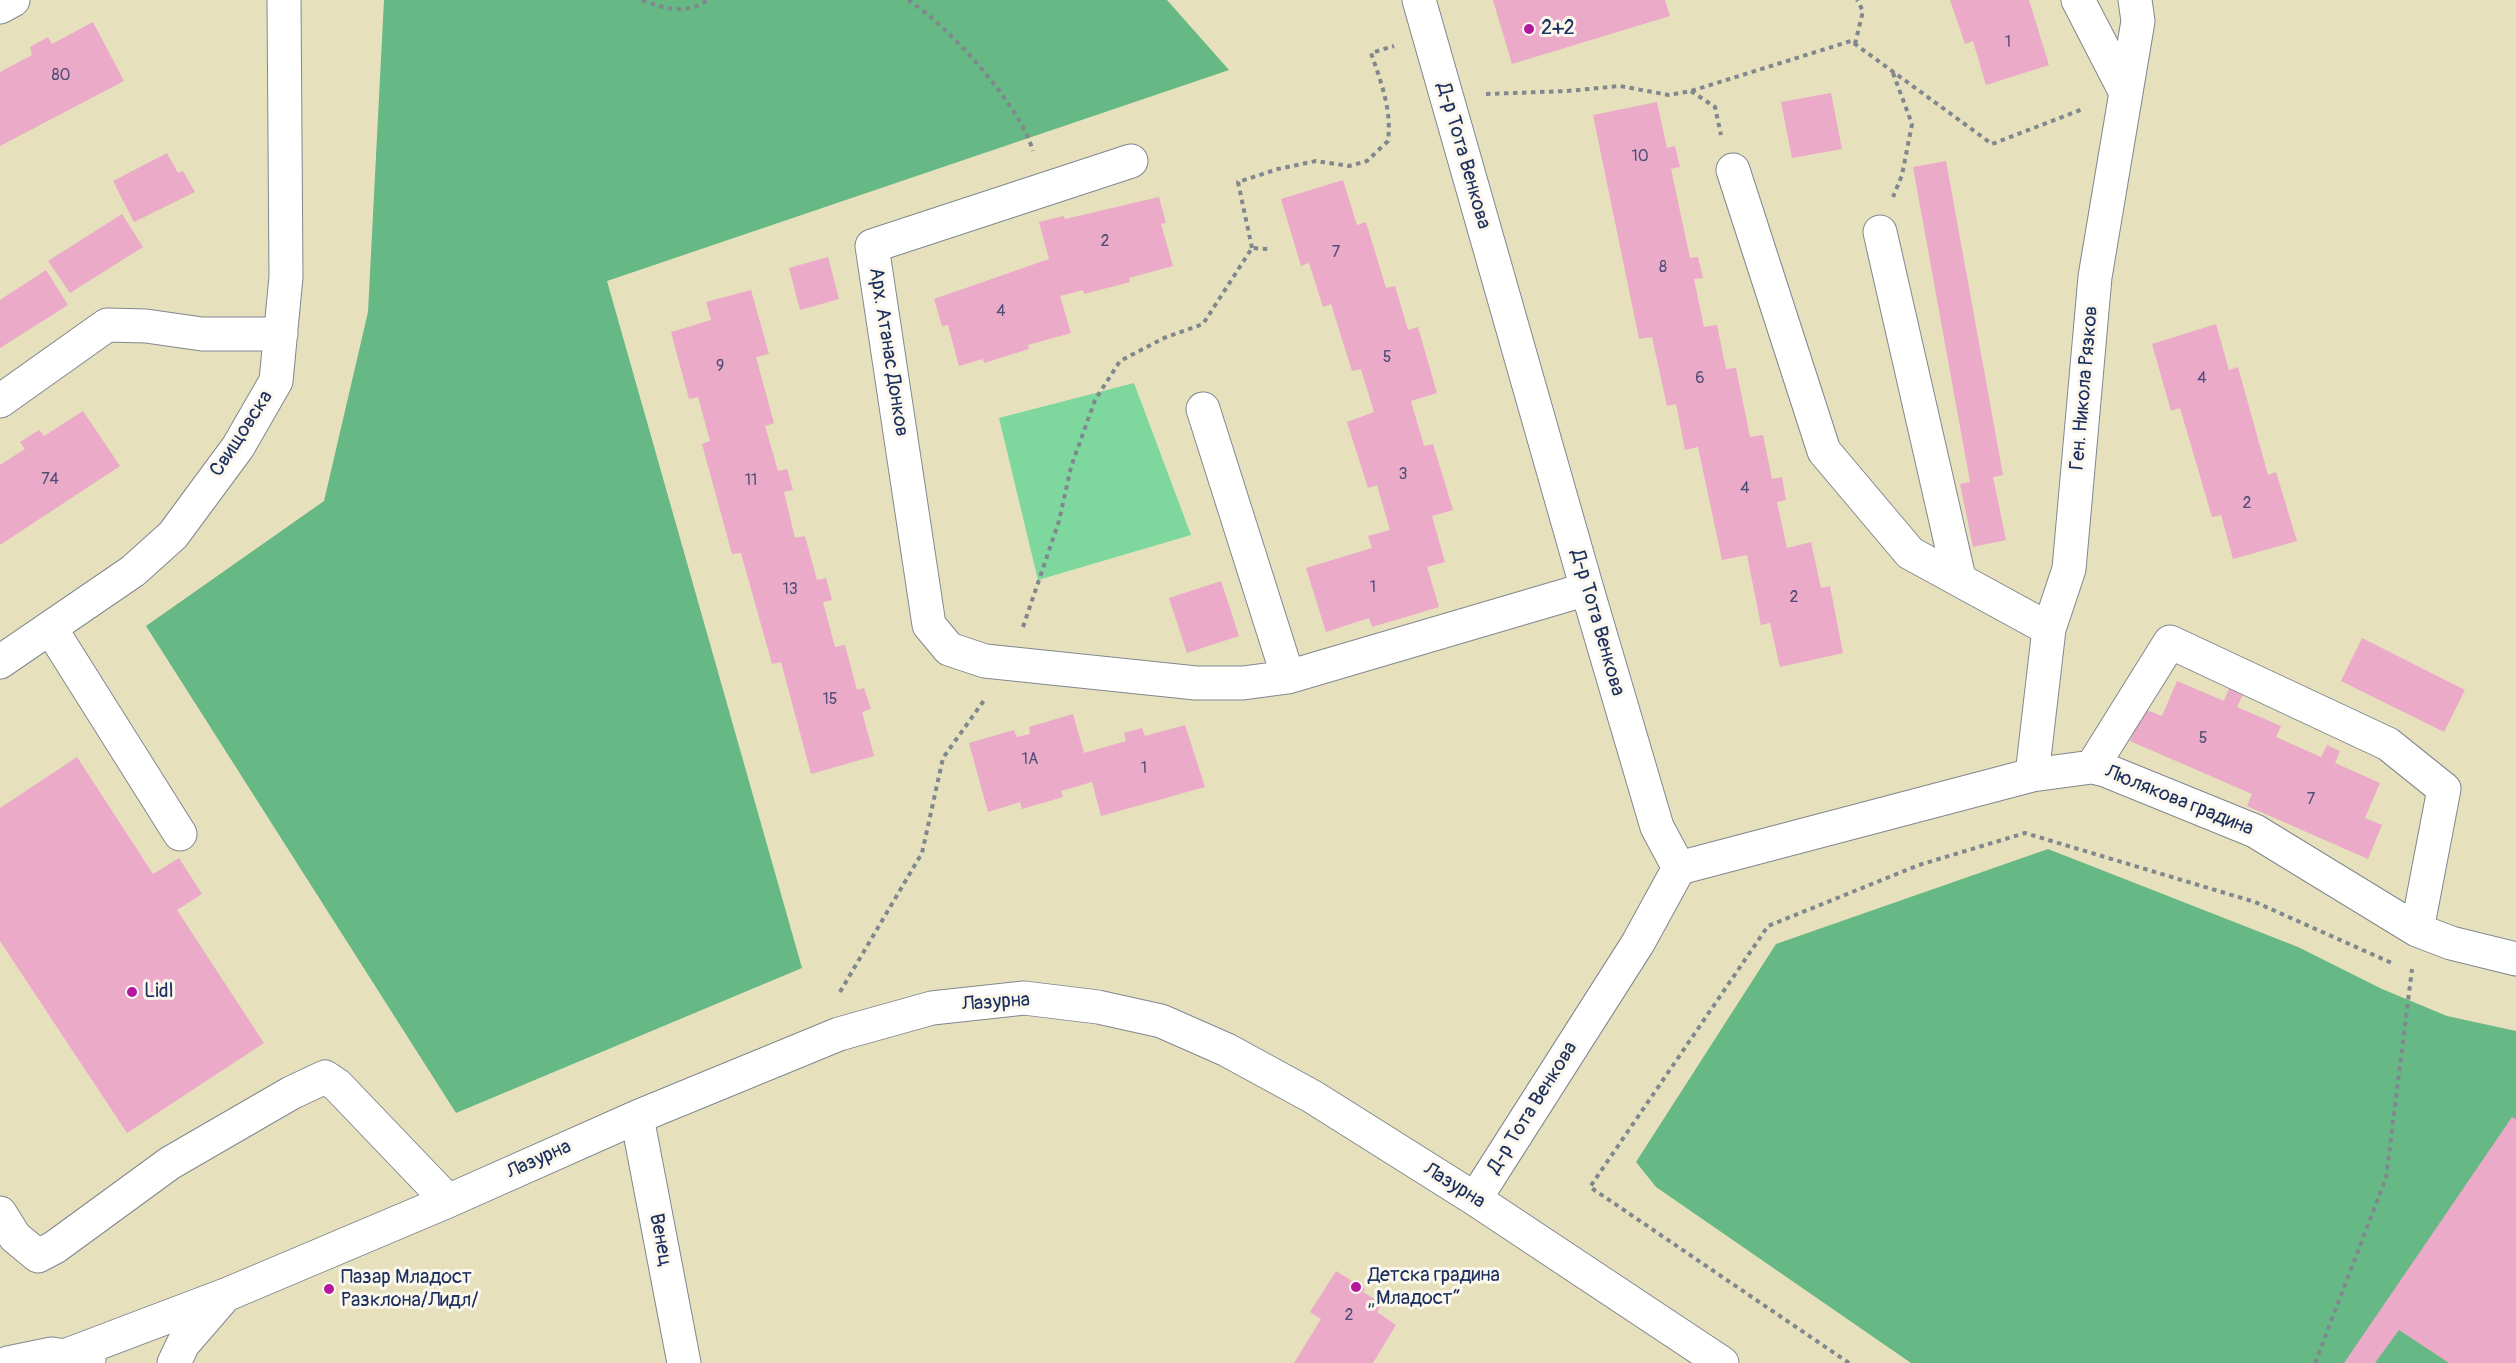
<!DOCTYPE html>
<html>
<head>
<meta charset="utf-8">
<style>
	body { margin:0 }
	canvas { display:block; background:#e6e0bd }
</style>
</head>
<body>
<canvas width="2516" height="1363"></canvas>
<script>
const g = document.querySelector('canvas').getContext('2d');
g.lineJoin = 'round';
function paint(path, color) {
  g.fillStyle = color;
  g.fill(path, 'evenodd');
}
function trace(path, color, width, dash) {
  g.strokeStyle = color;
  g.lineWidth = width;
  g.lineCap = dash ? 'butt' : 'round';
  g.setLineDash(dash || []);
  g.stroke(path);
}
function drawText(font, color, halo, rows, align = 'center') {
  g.font = font + ' Pangolin,sans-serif';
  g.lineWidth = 6;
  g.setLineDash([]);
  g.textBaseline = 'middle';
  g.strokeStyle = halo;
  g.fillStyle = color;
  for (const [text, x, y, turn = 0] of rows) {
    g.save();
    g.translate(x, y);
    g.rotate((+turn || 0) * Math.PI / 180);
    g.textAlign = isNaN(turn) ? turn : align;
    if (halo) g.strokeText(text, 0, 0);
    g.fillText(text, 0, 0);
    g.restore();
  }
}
const green = new Path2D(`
	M1134 383 1191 535 1038 580 999 418Z`);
const forest = new Path2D(`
	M384 0H1167L1229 70 607 281 802 968 456 1113 146 626 324 501 368 312Z
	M2048 849 2298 947 2382 989 2447 1016 2516 1031V1363H1911L1656 1187 1636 1162 1776 944Z`);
const building = new Path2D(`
	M1493 0H1665L1670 16 1512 64Z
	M1950 0H2029L2049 65 1986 85 1973 41 1965 44Z
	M93 22 124 81 0 146V72L32 55 30 47 48 37 52 44Z
	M1831 93 1842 149 1792 158 1781 102Z
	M1657 102 1667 148 1675 146 1680 167 1671 169 1690 258 1698 257 1703 278 1694 279 1704 327 1717 325 1726 369 1736 368 1750 437 1763 435 1772 479 1782 477 1786 500 1777 502 1787 548 1811 542 1821 588 1830 586 1843 653 1780 667 1770 623 1761 625 1747 555 1722 560 1698 447 1685 450 1676 404 1667 406 1652 337 1639 339 1593 115Z
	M167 153 178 173 183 171 195 192 134 222 113 181Z
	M1946 161 2003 475 1993 477 2006 540 1973 547 1960 484 1970 482 1913 167Z
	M1343 180 1357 225 1366 222 1386 288 1395 286 1408 330 1418 327 1437 393 1411 401 1424 446 1433 444 1453 510 1432 516 1445 562 1427 567 1439 607 1372 627 1369 618 1326 632 1306 568 1372 548 1368 536 1390 530 1377 485 1368 488 1347 422 1374 412 1361 369 1352 371 1331 304 1323 307 1309 263 1301 266 1281 199Z
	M1159 197 1166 223 1161 224 1173 266 1129 278 1130 282 1084 294 1083 290 1060 296 1071 333 1028 345 1029 349 984 363 983 359 959 366 948 325 942 326 934 299 1049 259 1039 222 1064 216 1065 219Z
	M122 214 143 247 70 293 48 261Z
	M828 257 839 299 800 310 789 268Z
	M46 270 68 305 0 348V300Z
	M751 290 769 354 756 357 774 423 765 426 778 471 787 469 793 490 784 492 795 538 805 536 817 580 826 578 832 600 823 602 835 647 845 645 857 690 864 688 871 709 862 712 874 756 811 774 781 662 772 664 741 553 732 554 702 444 710 441 698 397 689 399 671 332 711 320 706 302Z
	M2216 324 2229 370 2238 367 2268 475 2276 472 2297 541 2233 559 2221 515 2212 517 2180 408 2171 411 2152 344Z
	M83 411 120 466 0 545V465L25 449 20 442 39 430 44 436Z
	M1221 581 1239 636 1187 653 1169 598Z
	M2362 638 2465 690 2444 732 2341 681Z
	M2177 681 2224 701 2229 688 2243 694 2237 707 2281 726 2276 737 2321 757 2327 745 2340 751 2335 763 2380 783 2365 818 2382 825 2368 859 2247 806 2252 794 2130 741 2144 709 2162 716Z
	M1073 714 1084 753 1126 741 1124 733 1142 728 1145 736 1185 725 1205 787 1101 816 1092 782 1061 791 1063 797 1022 809 1020 802 988 812 969 743 1014 730 1017 737 1030 734 1029 727Z
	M77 757 153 874 179 858 202 894 177 910 264 1043 127 1133 0 941V808Z
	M2512 1117 2516 1119V1363H2449L2399 1330 2375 1363H2344Z
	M1336 1271 1365 1289 1363 1292 1382 1304 1377 1312 1396 1325 1373 1363H1294L1321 1319 1310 1312Z`);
const path = new Path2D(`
	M642 0C666 9 685 15 708 0
	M908 0C949 26 1020 105 1033 151
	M1855 44 1863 11 1857 0
	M1893 73 1912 124 1902 175 1893 197
	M1691 91 1715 107 1721 135
	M1486 94 1567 91 1620 86 1669 95 1691 91 1851 41 1992 144 2083 109
	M1252 248 1238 182 1278 169 1316 161 1349 166 1367 161 1388 141C1392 110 1381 82 1371 53L1394 46
	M1023 627 1059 521 1071 467 1095 400 1120 361 1164 338 1203 324 1252 248 1268 249
	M840 992 922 853 943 758 985 699
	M1849 1363 1590 1187 1768 926 1919 865 2025 833 2255 902 2394 964
	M2315 1363 2386 1178 2412 969`);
const minor = new Path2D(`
	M1419 0 1587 589 1657 827 1679 868
	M2078 0 2126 93
	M0 7 13 0
	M1131 161 872 246 929 625 949 649 985 661 1196 683H1243L1288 677 1587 589
	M1733 170 1824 451 1910 553 2049 629
	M1880 232 1959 578
	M0 401 107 325 146 326 202 334H281
	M1203 409 1288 677
	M51 629 180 834
	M0 662 133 571 173 535 238 447 276 381 286 277 284 0
	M2092 767 2170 642 2388 744 2444 789 2417 930
	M2032 775 2049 629 2069 569 2095 277 2138 21 2135 0
	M1679 868 2032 775 2092 767 2105 770 2255 831 2417 930 2451 943 2516 959
	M637 1117 684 1363
	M1475 1199 1638 943 1679 868
	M0 1213 15 1237 38 1256 55 1247 170 1163 291 1093 325 1077 337 1085 448 1201
	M67 1355 228 1294 448 1201 637 1117 839 1034 932 1008 1024 998 1098 1007 1161 1021 1227 1050 1313 1097 1475 1199 1722 1363
	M8 1363 52 1354 89 1359
	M174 1363 183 1344 222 1299`);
const markers = [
	[1529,29,6,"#b5179e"],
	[132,992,6,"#b5179e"],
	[1356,1287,6,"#b5179e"],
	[329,1289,6,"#b5179e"]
];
const numberNames = [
	["1",2008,43],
	["80",61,76],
	["10",1640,157],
	["2",1105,242],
	["7",1336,253],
	["8",1663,268],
	["4",1001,312],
	["5",1387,358],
	["9",720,367],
	["6",1700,379],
	["4",2202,379],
	["3",1403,475],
	["74",50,480],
	["11",751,481],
	["4",1745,489],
	["2",2247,504],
	["1",1373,588],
	["13",790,590],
	["2",1794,598],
	["15",830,700],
	["5",2203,739],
	["1А",1030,760],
	["1",1144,769],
	["7",2311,800],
	["2",1349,1316]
];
const poiNames = [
	["2+2",1541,29],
	["Lidl",144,992],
	["Детска градина",1368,1276],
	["„Младост“",1368,1299],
	["Пазар Младост",341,1278],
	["Разклона/Лидл/",341,1301]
];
const streetNames = [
	["Д-р Тота Венкова",1463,156,74],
	["Арх. Атанас Донков",888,352,81],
	["Ген. Никола Рязков",2085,388,-85],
	["Свищовска",242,434,-57],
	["Д-р Тота Венкова",1597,623,74],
	["Люлякова градина",2179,801,22],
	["Лазурна",996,1003,-4],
	["Д-р Тота Венкова",1533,1108,-58],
	["Лазурна",539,1160,-24],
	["Лазурна",1454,1186,32],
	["Венец",660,1240,79]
];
paint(green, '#7ed89e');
paint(forest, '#66b885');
paint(building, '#eaaac8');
trace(minor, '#80888e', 35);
trace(path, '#80888e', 4, [4.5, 4.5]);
trace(minor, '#fff', 33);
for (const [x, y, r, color] of markers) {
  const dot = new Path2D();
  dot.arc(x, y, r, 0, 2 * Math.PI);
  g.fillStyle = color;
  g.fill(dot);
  trace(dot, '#fbf7ec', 2);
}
drawText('16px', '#4f4e78', null, numberNames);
drawText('20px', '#1b2f5e', '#fbf7ec', poiNames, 'left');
drawText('20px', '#1b2f5e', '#fbf7ec', streetNames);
</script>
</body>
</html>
